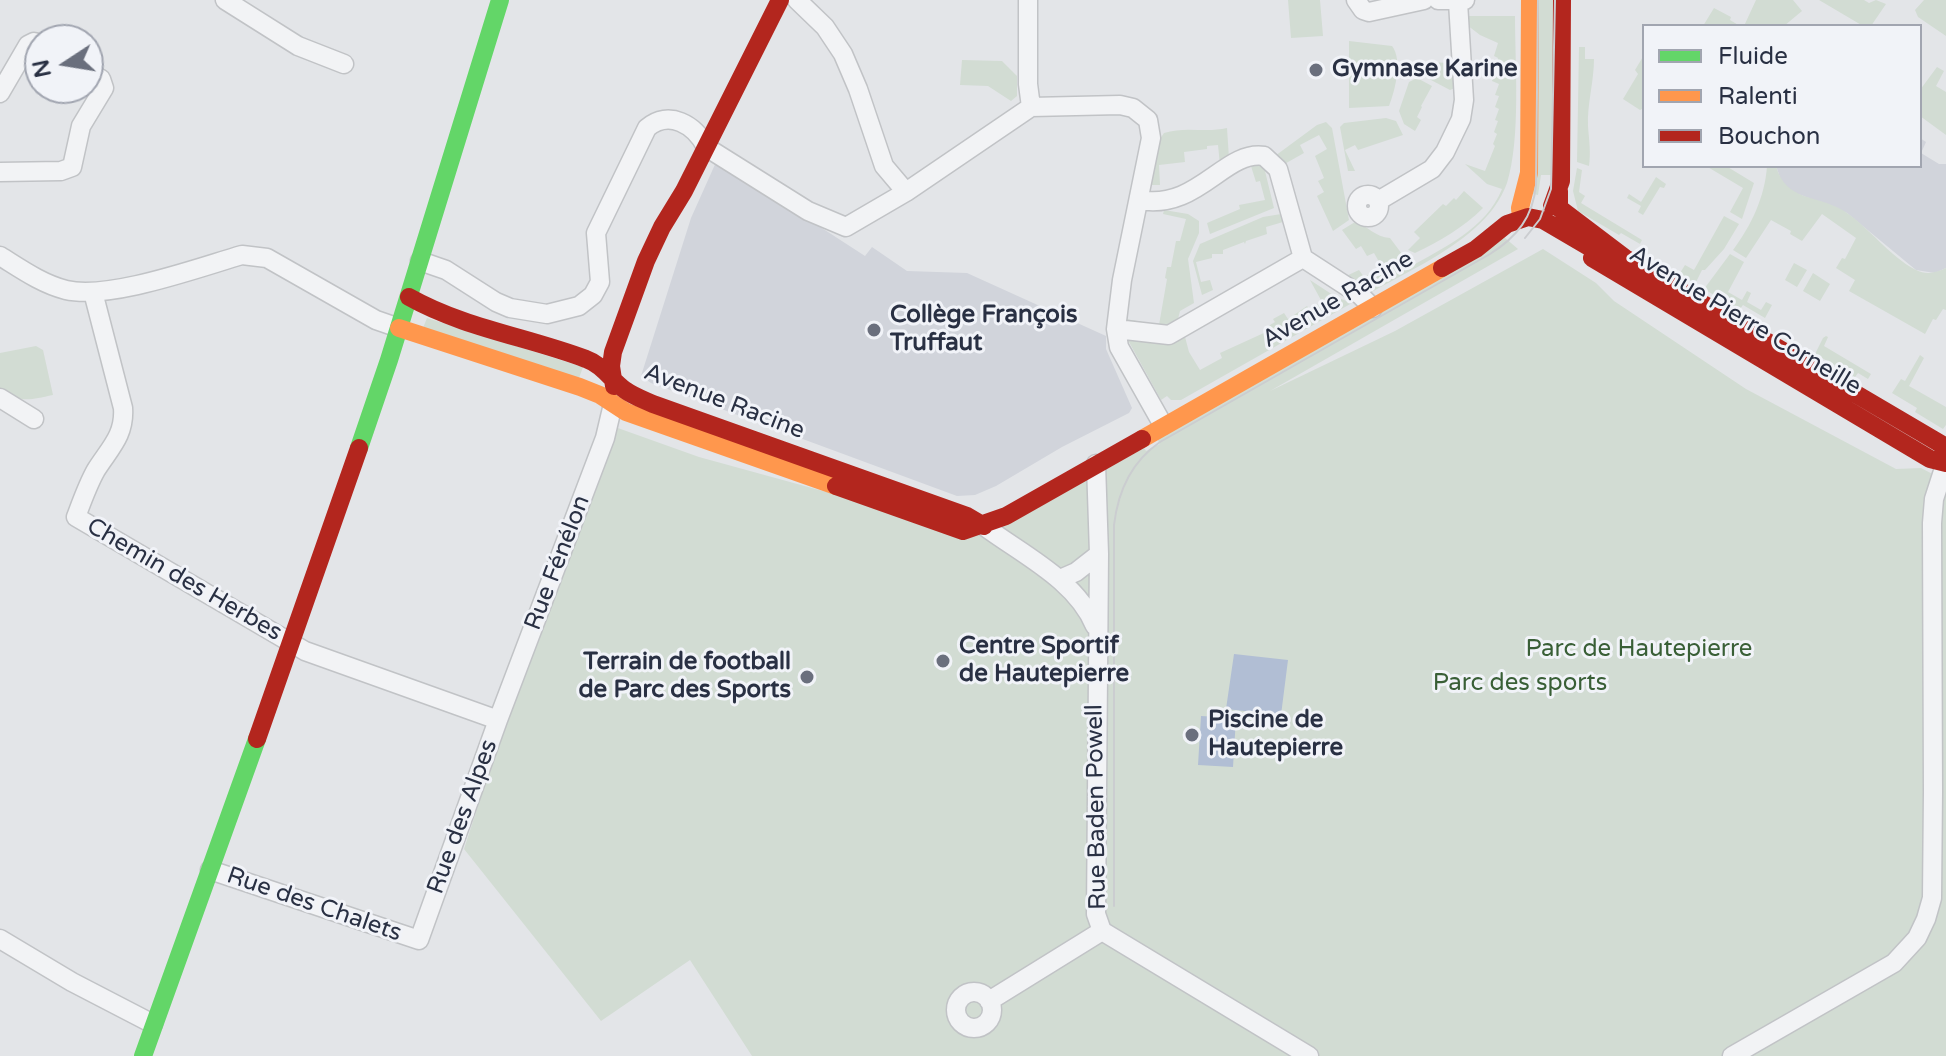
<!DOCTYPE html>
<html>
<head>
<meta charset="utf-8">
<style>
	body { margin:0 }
	#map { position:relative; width:1946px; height:1056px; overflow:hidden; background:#e3e5e8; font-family:"Varela Round",sans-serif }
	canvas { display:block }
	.legend { position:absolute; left:1642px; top:24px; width:280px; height:144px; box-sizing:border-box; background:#f1f3f8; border:2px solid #a1a5b0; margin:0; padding:10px 14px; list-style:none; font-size:24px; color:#293043 }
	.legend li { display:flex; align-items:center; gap:16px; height:40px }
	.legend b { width:40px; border:2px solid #a1a5b0 }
	.north { position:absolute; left:24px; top:24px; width:80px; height:80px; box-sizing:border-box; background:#f1f3f8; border:2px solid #a1a5b0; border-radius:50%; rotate:258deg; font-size:22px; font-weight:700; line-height:32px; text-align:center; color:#293043 }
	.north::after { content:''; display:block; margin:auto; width:28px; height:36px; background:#6a6f7d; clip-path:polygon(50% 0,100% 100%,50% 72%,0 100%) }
</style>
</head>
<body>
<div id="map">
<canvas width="1946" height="1056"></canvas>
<ul class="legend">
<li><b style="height:10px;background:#63d668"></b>Fluide</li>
<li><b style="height:10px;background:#ff974d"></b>Ralenti</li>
<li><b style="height:10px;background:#b3261e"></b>Bouchon</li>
</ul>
<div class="north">N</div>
</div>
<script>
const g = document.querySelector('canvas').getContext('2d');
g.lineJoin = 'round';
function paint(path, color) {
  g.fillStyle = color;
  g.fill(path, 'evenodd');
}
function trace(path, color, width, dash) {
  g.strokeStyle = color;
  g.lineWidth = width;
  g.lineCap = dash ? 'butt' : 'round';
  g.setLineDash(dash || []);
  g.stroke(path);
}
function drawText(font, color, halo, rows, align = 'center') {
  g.font = font + ' "Varela Round",sans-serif';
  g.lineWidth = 6;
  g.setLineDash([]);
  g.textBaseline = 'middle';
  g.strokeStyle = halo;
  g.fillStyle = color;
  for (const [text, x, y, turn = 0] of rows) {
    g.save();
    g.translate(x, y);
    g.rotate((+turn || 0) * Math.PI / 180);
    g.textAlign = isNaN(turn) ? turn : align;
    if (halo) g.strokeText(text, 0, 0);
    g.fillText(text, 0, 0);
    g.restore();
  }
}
const built = new Path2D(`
	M1920 138 1926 142 1921 153 1939 164H1946V268L1935 273 1916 270 1847 213 1788 190 1783 186 1776 166H1920Z
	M717 160 865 256 872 247 907 271 967 273 1106 336V349L1132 408 1129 413 1062 447 996 486 975 495 957 496 651 383 641 376 691 218Z`);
const green = new Path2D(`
	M1288 0H1320L1323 36 1291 38Z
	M1535 0H1558L1556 175H1541L1538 195 1529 193Z
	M1756 0H1793L1802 11 1784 26H1744Z
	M1819 0H1864L1869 3 1876 0 1886 4 1871 26H1863Z
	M1924 0H1946V36L1918 17 1915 10Z
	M1714 8 1731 17 1730 20 1740 26H1703Z
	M1469 16H1515C1515 65 1521 138 1507 183 1501 200 1489 216 1475 228 1445 255 1405 273 1370 293L1342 278 1359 270 1364 277 1382 267 1374 253 1367 256 1361 246 1356 249 1342 230 1355 222C1368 226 1375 237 1390 238L1405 258 1408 268C1443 248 1486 229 1502 189L1487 184 1465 164 1485 171 1495 146 1493 144 1497 134 1494 132 1498 121 1495 120 1499 109 1495 107 1499 96 1495 95 1499 84 1492 81 1498 58 1494 56 1498 43 1480 35 1467 25Z
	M1349 41 1392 46C1403 60 1395 91 1389 106L1349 108Z
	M1579 47H1585V59H1594C1594 82 1587 104 1588 126 1589 140 1591 152 1589 166L1577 162Z
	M1644 55V108L1640 110 1623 99 1638 74 1635 70Z
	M962 60 1002 61 1017 76V96L1011 101 988 86 960 85Z
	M1423 62 1453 63 1455 88 1450 90 1412 70 1410 65H1423Z
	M1937 67 1944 71 1936 86 1946 92V135L1920 116V90Z
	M1417 78 1432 86 1421 106 1422 107 1417 117 1421 120 1415 131 1404 124 1399 111 1409 82Z
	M1386 118 1396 121 1403 135 1358 150 1355 145 1345 150 1355 171H1348L1340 127 1344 123Z
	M1326 122 1332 128 1349 220 1333 231 1317 196 1324 192 1318 181 1324 178 1315 156 1327 149 1319 135 1300 145 1304 153 1281 166 1275 156 1317 125Z
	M1227 128 1229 158 1220 165 1218 145 1207 146V149L1184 152 1185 162 1159 165 1160 185H1150L1160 139 1164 133C1185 126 1206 133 1227 128Z
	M1250 163 1264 167 1274 208 1210 234 1207 223 1240 209 1239 205 1265 200 1260 181 1256 182Z
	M1706 166H1726L1754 183 1742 219 1730 212 1743 188Z
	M1767 166H1776C1786 202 1816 194 1844 211 1870 228 1889 256 1916 270 1926 275 1936 273 1946 268V310L1943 309 1936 320 1933 319 1925 334 1849 291 1855 280 1836 268 1842 258 1845 259 1856 238 1822 214 1802 241 1790 234 1791 231 1771 220 1746 258 1733 250C1751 226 1765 197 1767 166Z
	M1577 168 1582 170 1579 192 1585 196 1581 203 1642 240 1640 244 1621 233 1619 235 1578 211 1573 191Z
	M1656 177 1666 184 1664 188 1660 187 1643 215 1638 212 1641 206 1627 198 1629 194 1641 202Z
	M1464 191 1483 208C1463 228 1440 241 1415 253L1408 250 1420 238 1414 232 1443 204 1446 206 1454 198 1456 200Z
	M1164 210 1188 214 1199 221V233L1188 259 1194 303 1180 311 1178 319 1164 326 1129 321 1126 319 1159 325 1167 279 1165 278 1167 267H1171L1176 241H1180L1186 219 1163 214Z
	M1281 214 1283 222 1266 227 1267 234 1246 241 1245 244 1244 242 1223 250V254H1212V258L1196 262 1201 282 1210 280 1213 290 1202 295 1193 261 1200 244 1263 217Z
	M1724 216 1739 224 1724 249 1705 270H1702L1695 284 1680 273 1685 265 1694 270Z
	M1504 237 1518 249 1270 391 1395 331 1543 249 1596 283 1614 301 1746 389 1896 469 1921 468 1946 481V1056H752L690 960 601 1021 464 849 505 723 615 427 699 457 983 535 1143 446 1146 451 1160 444 1156 437Z
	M1730 254 1744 262 1728 292 1742 300 1747 291 1751 293 1747 302 1761 310 1766 302 1772 305 1765 318 1743 305 1739 310 1704 289Z
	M1794 263 1807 270 1797 287 1785 280Z
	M1813 273 1830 284 1820 301 1803 291Z
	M1310 280 1336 297 1352 303 1181 400H1171L1167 396 1161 400 1129 342 1127 334 1184 333 1189 352 1200 370 1222 358 1220 353 1266 332 1265 328 1275 322 1273 319 1284 313 1288 319 1307 306 1309 309 1322 302Z
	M427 318 583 367 579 378 423 328Z
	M1826 336 1828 337 1824 346 1871 374 1868 379 1858 373 1855 377 1815 354 1823 338Z
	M36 346 43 350 53 395C29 400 21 403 0 390V353Z
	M1920 355 1924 358 1909 386 1946 407V425L1943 429 1915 412 1917 408 1892 393 1901 379 1905 381Z`);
const water = new Path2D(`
	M1234 654 1288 660 1281 715 1226 709Z
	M1201 716 1236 718 1233 767 1198 765Z`);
const street = new Path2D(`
	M225 0 298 46 344 64
	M797 0 825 27 843 54 858 89 884 166 906 192
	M1028 0V84L1031 107
	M1356 0 1363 10 1369 12 1424 0
	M1438 0H1465
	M0 93 28 45 34 42 40 44
	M0 172 61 171 72 167 81 126 104 88 101 79 88 72
	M1357 206a11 11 0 1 1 22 0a11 11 0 1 1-22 0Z
	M1139 200C1198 211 1224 150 1264 156L1278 169 1303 258 1360 295 1373 308
	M1378 201 1432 169 1445 152 1461 119 1464 100 1458 2
	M0 256C21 269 42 284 66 290 110 300 197 268 242 255L267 258 376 320 399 328
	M420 261 446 270 496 302 510 308 547 314 579 306 593 295 600 282 596 233 647 128C669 109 695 125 706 147L808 211 846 227 906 192 1031 107 1120 105 1133 108 1148 120 1151 138 1122 280 1116 329 1119 347 1163 425
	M93 292 123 408C125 435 110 448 96 470 88 484 82 501 76 517L305 651 498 720
	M1116 329 1169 335 1303 258
	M0 398 34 419
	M1096 464 1099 554 1096 914 1102 931 1309 1056
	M984 526C1023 555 1076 580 1095 626
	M1060 579 1076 572 1099 554
	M210 870 419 940 498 720 605 438 613 404
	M0 939 72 982 153 1024
	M956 1010a18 18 0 1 1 36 0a18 18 0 1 1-36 0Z
	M989 1001 1102 931
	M1732 1056 1894 963 1917 938 1926 919 1932 898 1933 792 1932 523 1934 499 1946 462`);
const fast = new Path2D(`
	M359 448 389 360 500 0
	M143 1056 257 739`);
const slow = new Path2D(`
	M1521 218 1520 208 1529 173 1530 0
	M399 328 580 387 600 395 626 412 836 486
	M1142 439 1442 268`);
const jam = new Path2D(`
	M1559 191V208L1625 258 1946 447
	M1552 206 1561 181 1562 0
	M1592 258 1930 459 1946 463
	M1442 268 1476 249 1507 224 1528 217 1543 220 1601 254 1625 258
	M409 297C464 328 528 337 586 359 603 365 611 380 625 390 633 396 644 400 653 404L967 516 984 526
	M614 386 611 366 613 352 646 261 662 227 684 191 780 0
	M836 486 963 531 1006 516 1142 439
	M257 739 359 448`);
const tram = new Path2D(`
	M1525 238 1540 219 1551 189 1555 0
	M1114 906V525C1118 491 1131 462 1160 442L1490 254C1517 237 1533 217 1536 185L1538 0`);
const markers = [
	[1316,70,8,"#6a6f7d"],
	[874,330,8,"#6a6f7d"],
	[943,661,8,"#6a6f7d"],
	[807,677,8,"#6a6f7d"],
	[1192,735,8,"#6a6f7d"]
];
const poiNames = [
	["Gymnase Karine",1332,70],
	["Collège François",890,316],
	["Truffaut",890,344],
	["Centre Sportif",959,647],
	["de Hautepierre",959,675],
	["Terrain de football",791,663,"right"],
	["de Parc des Sports",791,691,"right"],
	["Piscine de",1208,721],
	["Hautepierre",1208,749]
];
const streetNames = [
	["Avenue Racine",1338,300,-30],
	["Avenue Pierre Corneille",1745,321,31],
	["Avenue Racine",724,402,21],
	["Rue Fénélon",558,563,-69],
	["Chemin des Herbes",184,580,30],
	["Rue Baden Powell",1097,807,-91],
	["Rue des Alpes",463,817,-70],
	["Rue des Chalets",314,905,19]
];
const parkNames = [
	["Parc de Hautepierre",1639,650],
	["Parc des sports",1520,684]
];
paint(built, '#d1d4db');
paint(green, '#d2dcd3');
paint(water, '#b1bed4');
trace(street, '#c1c3c6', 21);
trace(street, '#f2f3f5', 18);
trace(fast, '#63d668', 18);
trace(slow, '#ff974d', 18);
trace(jam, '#b3261e', 18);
trace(tram, '#cbcdd0', 2);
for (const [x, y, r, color] of markers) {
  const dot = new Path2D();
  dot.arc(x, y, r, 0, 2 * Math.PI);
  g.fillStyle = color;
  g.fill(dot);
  trace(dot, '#f1f3f8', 3);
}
drawText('bold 24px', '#293043', '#f1f3f8', poiNames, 'left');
drawText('24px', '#293043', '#f1f3f8', streetNames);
drawText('24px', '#395f36', '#f1f3f8', parkNames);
</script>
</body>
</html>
